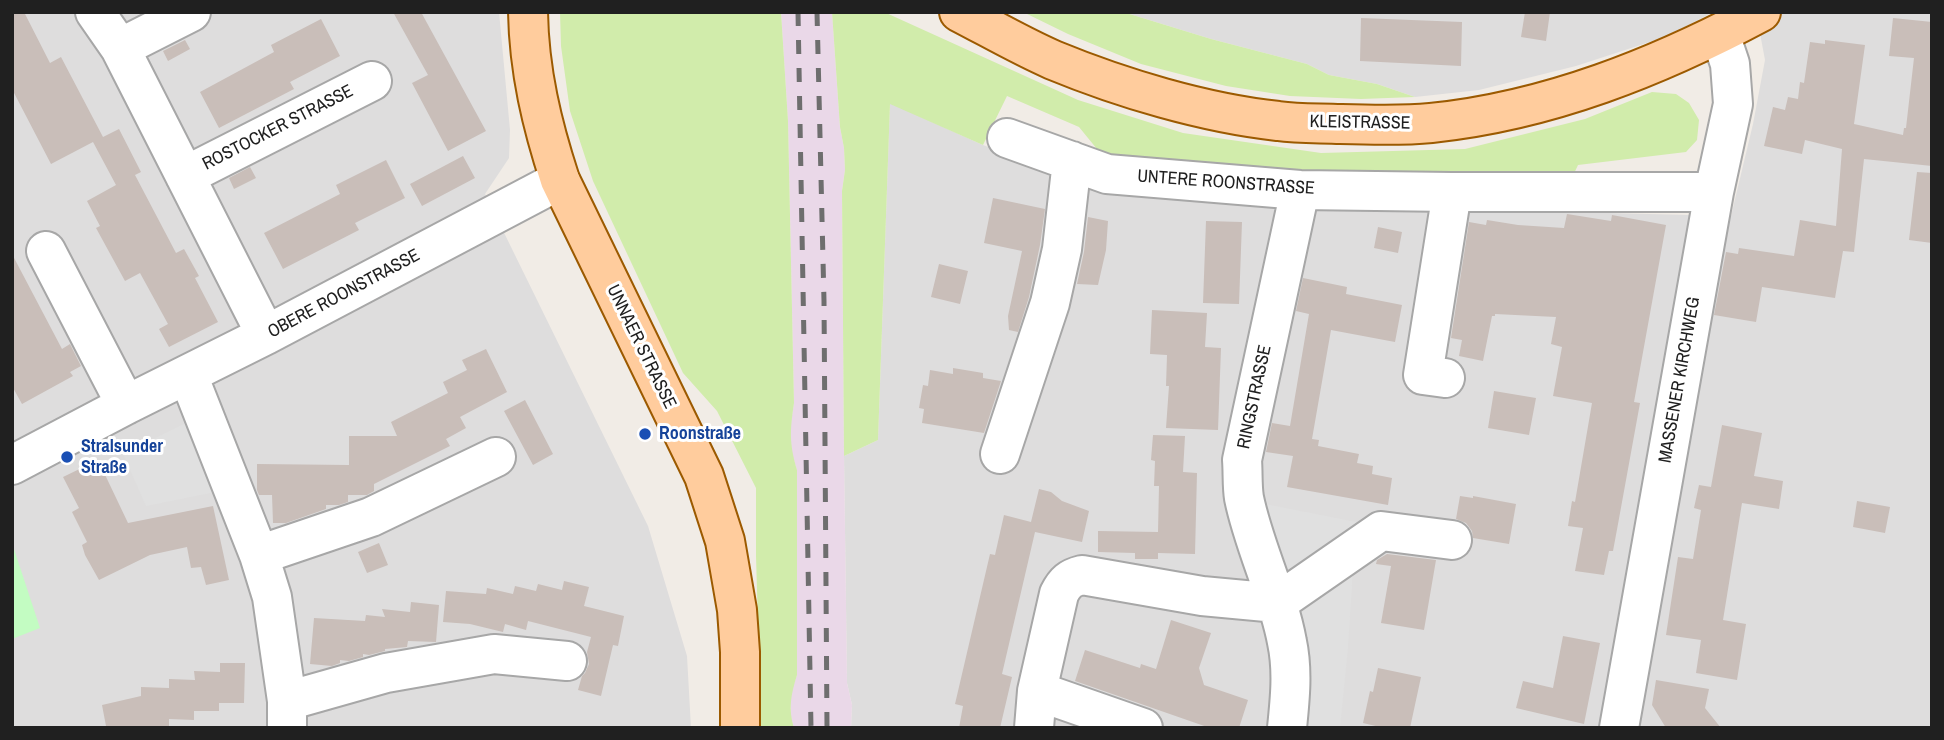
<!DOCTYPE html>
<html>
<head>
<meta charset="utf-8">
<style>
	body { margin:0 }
	#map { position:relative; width:1944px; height:740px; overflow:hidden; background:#f1ece6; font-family:"Archivo Narrow",sans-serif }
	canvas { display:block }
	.frame { position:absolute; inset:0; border:14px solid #202020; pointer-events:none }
</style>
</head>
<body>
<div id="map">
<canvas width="1944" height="740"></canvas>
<div class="frame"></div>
</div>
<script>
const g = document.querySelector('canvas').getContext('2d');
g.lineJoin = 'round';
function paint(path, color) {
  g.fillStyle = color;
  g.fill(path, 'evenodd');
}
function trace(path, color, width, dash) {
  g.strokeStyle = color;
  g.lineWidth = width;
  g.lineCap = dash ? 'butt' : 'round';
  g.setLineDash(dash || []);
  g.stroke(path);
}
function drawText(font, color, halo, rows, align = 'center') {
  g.font = font + ' "Archivo Narrow",sans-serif';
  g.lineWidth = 6;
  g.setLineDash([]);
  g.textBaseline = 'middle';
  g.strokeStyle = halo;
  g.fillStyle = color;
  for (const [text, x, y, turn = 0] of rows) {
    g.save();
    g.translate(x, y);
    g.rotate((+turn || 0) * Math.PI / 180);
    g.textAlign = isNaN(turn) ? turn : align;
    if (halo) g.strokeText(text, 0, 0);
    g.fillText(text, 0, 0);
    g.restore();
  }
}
const residential = new Path2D(`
	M12 12H499L510 130 509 158 485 194 648 526 687 656 691 728H12Z
	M1123 12H1713L1668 36 1576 66 1479 90 1415 97 1377 84 1329 75 1307 64 1211 39Z
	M1756 12H1932V728H851L852 705 847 683 844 456 878 440 890 103 983 145 1108 193 1484 210 1731 216 1753 124 1765 60Z`);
const industrial = new Path2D(`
	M781 12H832L840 127 844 148 845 170 842 191 844 456 847 683 852 705 851 728H794L791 717 790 695 797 675V470L790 448V428L794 403 788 121Z`);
const grass = new Path2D(`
	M560 12H781L788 121 794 403C790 430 789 443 797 470V675C791 694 788 709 794 728H761L756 556V488L717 411 683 373 593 181 570 111 561 46Z
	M832 12H884L1078 100 1183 133 1321 153 1465 149 1585 119 1652 92 1676 94 1689 103 1699 120 1697 140 1686 152 1578 165 1571 180 1110 165 1079 127 1007 96 983 145 890 104 878 440 844 456 842 191 845 170 844 148 840 127Z
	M1023 12H1123L1211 39 1307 64 1329 75 1377 84 1415 97 1361 99 1290 96 1226 86 1141 64 1068 34Z`);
const park = new Path2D(`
	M12 543 40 628 12 639Z`);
const parking = new Path2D(`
	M188 422 225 490 146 506 123 454Z
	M1255 502 1356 522 1348 648 1340 728H1300Z`);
const building = new Path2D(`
	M12 12H24L50 63 61 57 103 137 119 129 141 172 135 175 176 253 184 249 199 276 195 278 218 322 169 347 159 329 168 324 140 273 125 281 96 228 100 226 87 201 116 185 93 142 51 164 12 89Z
	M393 12H421L486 131 448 151 412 83 428 75Z
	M1525 12H1550L1546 41 1521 37Z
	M1361 18 1462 22 1461 66 1360 61Z
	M1893 18 1932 22V166L1864 159 1854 252 1843 251 1835 298 1762 287 1756 322 1714 315 1726 252 1738 254 1739 248 1794 256 1800 220 1836 226 1842 149 1805 140 1802 154 1764 146 1773 107 1785 110 1788 97 1798 99 1800 82 1804 83 1810 42 1825 44V40L1865 45 1854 124 1903 135 1904 128H1906L1914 58 1889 56Z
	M321 19 340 56 290 82 294 89 219 128 200 92 274 52 271 45Z
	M185 40 190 49 168 61 163 51Z
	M463 156 475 178 422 206 410 184Z
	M386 160 405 198 355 223 359 230 283 269 264 233 340 194 336 185Z
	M250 167 256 178 234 189 229 178Z
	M1917 172 1932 173V243L1909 240Z
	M993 198 1045 209 1040 245 1029 297 1018 332 1009 330 1008 316 1022 251 984 243Z
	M1567 214 1611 221 1612 215 1666 225 1634 402 1640 403 1618 524 1613 551H1609L1604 575 1575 571 1583 528 1568 526 1572 501 1575 502 1592 403 1553 396 1562 347 1551 344 1556 317 1495 314V316H1492L1483 361 1459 356 1462 340 1451 338 1469 222 1486 225 1487 220 1518 225 1564 228Z
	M1088 217 1108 221 1106 250 1098 285 1077 284 1084 252Z
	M1206 221 1242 222 1239 304 1203 303Z
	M1378 227 1402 232 1398 253 1374 248Z
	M12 254 62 349 70 344 81 366 70 372 73 376 22 404 12 386Z
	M939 264 968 271 960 304 931 297Z
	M1303 278 1347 287 1346 294 1402 305 1395 342 1331 330 1312 439 1319 440 1318 446 1359 454 1357 463 1373 466 1372 474 1392 478 1388 505 1287 487 1293 456 1266 452 1272 423 1290 426 1309 314 1296 311Z
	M1152 310 1207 313 1205 347 1221 348 1218 430 1166 428 1169 386H1166L1167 355 1150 354Z
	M486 349 507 392 460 417 466 428 446 439 450 446 374 484V491L367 495H348V502L339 505H326V509L286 523H273L272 495H259L257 490V464L349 465V436H397L391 422 448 393 443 382 467 370 462 360Z
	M953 368 983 373V378L1001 381 984 433 922 423 924 409 919 408 923 385 928 386 930 370 953 374Z
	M1494 391 1536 398 1529 435 1488 428Z
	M525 400 553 454 533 465 504 411Z
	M1722 425 1762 433 1754 476 1783 481 1779 509 1742 503 1723 620 1746 624 1737 680 1696 673 1701 640 1666 635 1678 557 1693 559 1701 510 1694 508 1699 485 1711 487Z
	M1153 435 1185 436 1183 472 1197 473 1195 554 1158 553V559H1135V553L1098 552V531L1158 532 1159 486H1154L1155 461 1151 460Z
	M98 460 128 523 213 506 229 580 206 585 201 567 191 568 187 547 150 555 99 580 85 555 82 545 87 542 72 512 79 508 63 477Z
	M1039 489 1051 492 1062 501 1089 511 1082 542 1035 532 1002 674 1012 677 1000 728H959L963 706 955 704 990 554 995 555 1004 515 1031 522Z
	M1460 496 1473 498V496L1516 504 1509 544 1473 538 1472 531 1466 523 1456 519Z
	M1857 501 1890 507 1885 533 1853 527Z
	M379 543 388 565 367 573 358 552Z
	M1387 554 1436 560 1424 630 1381 623 1391 566 1376 564 1377 560Z
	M564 581 589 587 584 606 624 616 618 646 613 645 601 696 578 690 582 676 585 673 589 664 587 652 591 637 528 621 526 630 505 624 503 632 470 624 443 622 446 591 486 594 487 588 513 594 515 586 536 591 538 584 562 590Z
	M411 602 439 605 436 642 408 641 407 647 385 649V651L369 655 363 654V657L349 661 340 660V663L332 666 310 664 314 618 365 621 366 615 385 617 382 609 410 612Z
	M1171 620 1211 633 1199 668 1204 685 1248 700 1239 728H1210L1075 681 1085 650 1140 668 1141 664 1156 669Z
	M1563 636 1600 643 1584 724 1516 708 1523 681 1553 688Z
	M220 663H245L244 703H219V711H194V720L169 719V726H106L102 705 141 696V687L169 688V679L195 680 194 671 220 672Z
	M1378 668 1421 677 1410 728H1384L1363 723 1370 691 1373 692Z
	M1656 680 1709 689 1705 708 1721 728H1666L1652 705Z`);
const minor = new Path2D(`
	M95 12 120 48 266 335
	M120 48 191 12
	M1007 138 1107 174 1300 190 1452 192H1714
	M185 176 372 81
	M46 251 126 405
	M188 375 259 555 272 597 287 701V728
	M1445 378 1423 375 1452 192
	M1000 454 1050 303 1062 249 1072 161
	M12 465 126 405 266 335 560 180
	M259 555 371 517 496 457
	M1037 691 1143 728
	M287 701 386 673 494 654 567 661
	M1034 728 1037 691 1059 594C1065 582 1070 578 1082 575L1202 596 1277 603 1381 531 1452 540
	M1287 728C1290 699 1293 670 1287 642 1278 593 1254 547 1244 498 1242 486 1243 472 1242 460L1300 190
	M1619 728 1714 192 1733 104 1730 64 1720 34`);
const major = new Path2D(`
	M528 12C529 71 542 125 560 180L704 476 725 541 737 610 740 652V728
	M959 12C990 28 1021 46 1053 60 1121 88 1204 113 1278 121 1299 124 1320 123 1341 124 1371 125 1402 126 1431 123 1548 111 1658 67 1761 12`);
const rail = new Path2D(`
	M798 12 811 728
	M817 12 824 301 827 728`);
const markers = [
	[645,434,7,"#1a4fb4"],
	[67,457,7,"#1a4fb4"]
];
const streetNames = [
	["KLEISTRASSE",1360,123,1],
	["ROSTOCKER STRASSE",278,128,-27],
	["UNTERE ROONSTRASSE",1226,183,4],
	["OBERE ROONSTRASSE",344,294,-28],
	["UNNAER STRASSE",641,347,64],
	["MASSENER KIRCHWEG",1680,380,-80],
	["RINGSTRASSE",1255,397,-78]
];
const transitNames = [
	["Roonstraße",659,434],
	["Stralsunder",81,447],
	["Straße",81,468]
];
paint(residential, '#dedddd');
paint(industrial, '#ead8e8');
paint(grass, '#d1ecab');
paint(park, '#c3fcc2');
paint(parking, '#e0e0e0');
paint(building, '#c9beb9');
trace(minor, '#a7a7a7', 42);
trace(major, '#9c5a00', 42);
trace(minor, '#fff', 38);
trace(major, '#ffcc9d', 38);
trace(rail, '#6e6e6e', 5, [14, 14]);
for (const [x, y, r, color] of markers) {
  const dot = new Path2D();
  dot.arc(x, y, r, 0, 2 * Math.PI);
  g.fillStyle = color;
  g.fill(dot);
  trace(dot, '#fff', 2.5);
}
drawText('18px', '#202020', '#fff', streetNames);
drawText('bold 18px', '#164399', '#fff', transitNames, 'left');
</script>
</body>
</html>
